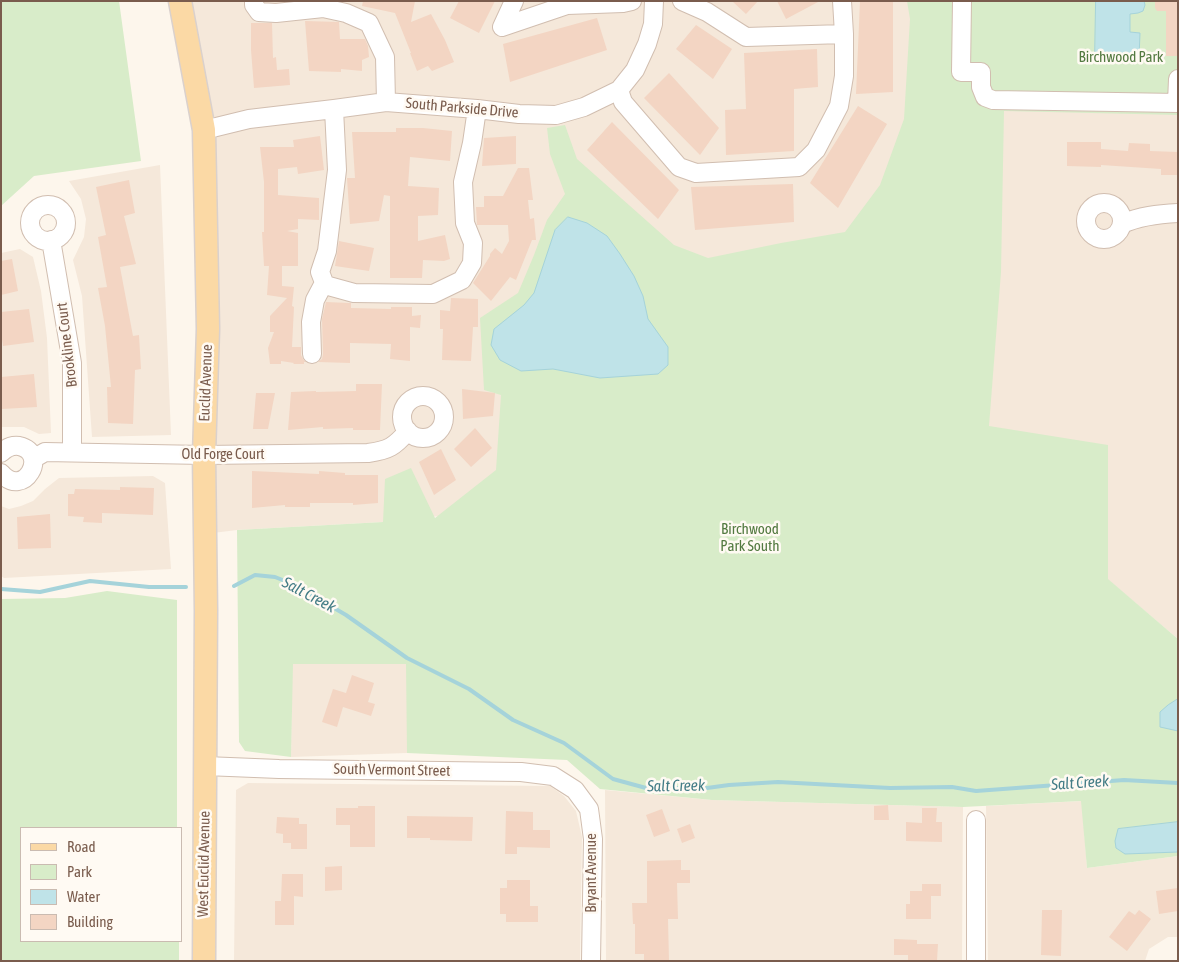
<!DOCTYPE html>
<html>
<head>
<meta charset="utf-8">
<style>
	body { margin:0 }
	#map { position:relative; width:1179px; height:962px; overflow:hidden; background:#fdf6ec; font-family:"Asap Condensed",sans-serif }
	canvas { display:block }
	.frame { position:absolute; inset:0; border:2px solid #7a5c4d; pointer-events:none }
	.legend { position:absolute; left:20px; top:827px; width:162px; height:115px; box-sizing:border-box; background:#fffaf3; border:1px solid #cabbb1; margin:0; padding:6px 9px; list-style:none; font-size:15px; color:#7a5c4d }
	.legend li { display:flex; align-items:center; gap:10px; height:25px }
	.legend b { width:25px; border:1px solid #cabbb1 }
</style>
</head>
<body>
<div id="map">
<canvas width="1179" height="962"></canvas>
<div class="frame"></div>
<ul class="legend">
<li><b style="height:6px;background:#fbd9a5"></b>Road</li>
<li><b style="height:14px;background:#d8ecc9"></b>Park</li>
<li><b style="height:14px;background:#bfe3e8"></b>Water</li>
<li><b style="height:14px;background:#f3d5c3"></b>Building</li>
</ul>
</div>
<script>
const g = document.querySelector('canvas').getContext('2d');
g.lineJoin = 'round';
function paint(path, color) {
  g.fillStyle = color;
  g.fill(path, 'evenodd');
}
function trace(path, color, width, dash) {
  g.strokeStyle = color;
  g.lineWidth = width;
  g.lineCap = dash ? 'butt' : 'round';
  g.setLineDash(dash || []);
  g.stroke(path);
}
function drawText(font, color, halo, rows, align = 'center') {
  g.font = font + ' "Asap Condensed",sans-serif';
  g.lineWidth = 5;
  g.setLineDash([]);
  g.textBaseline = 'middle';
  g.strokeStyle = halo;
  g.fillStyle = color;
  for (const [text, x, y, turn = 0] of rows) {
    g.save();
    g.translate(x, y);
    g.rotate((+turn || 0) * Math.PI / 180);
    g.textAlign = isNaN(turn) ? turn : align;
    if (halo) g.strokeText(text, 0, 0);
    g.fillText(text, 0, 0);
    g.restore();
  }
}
const residential = new Path2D(`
	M180 1H1178V639L1107 579 1108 445 383 522 237 530 205 534 204 130Z
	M160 165 171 435 92 437 82 296 73 260 84 237 86 219 81 199 69 181Z
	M20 249 33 257 41 291 47 338 51 433 39 434 24 427H1V253Z
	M153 476 165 483 171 569 4 578 1 576V506L9 509 21 506 33 501 45 489 59 478Z
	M292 664H407V753L291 757Z
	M248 783 550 786 564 796 576 811 582 837 580 961H234L236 790Z
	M605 790 712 800 963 807 962 961H606Z
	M1082 801 1087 868 1178 856V937H1168L1149 949 1145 961H988L986 806Z`);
const green = new Path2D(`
	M1 1H119L141 161 34 176 1 206Z
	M907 1H1178V115L1004 111 1001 272 989 426 1108 445V579L1178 639V856L1087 868 1081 801 963 807 712 800 600 789 567 760 407 753 406 664H293L291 757 245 751 239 742 237 530 383 522 385 479 411 468 435 518 496 470 501 395 484 390 480 318 518 293 534 255 547 220 565 194 550 154 547 128 565 125 577 159 674 245 708 258 781 243 845 232 880 185 904 119 910 19Z
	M107 591 177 600V828H21V941H179V960H1V599L65 598Z`);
const water = new Path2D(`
	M1096 1H1144L1145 5 1143 11 1138 13 1130 14V32L1140 33 1139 58H1095Z
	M568 217 587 223 607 236 620 254 634 276 643 296 648 319 668 347V365L658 374 600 378 553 369 521 371 500 360 491 345 494 329 524 305 534 293 555 230Z
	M1178 699V731L1160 727V712L1168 705Z
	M1178 822V852L1125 854 1116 848 1115 841 1118 829Z`);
const stream = new Path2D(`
	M234 586 255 575 275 577 295 585 346 615 407 658 469 689 513 720 564 743 613 779 646 788H707L729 785 778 782 890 788 952 787 976 791 1124 780 1178 783
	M1 589 40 592 90 581 149 587H186`);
const building = new Path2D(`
	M363 1H415L411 22 431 14 445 40 454 62 432 71 428 66 417 71 410 53H411L395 13 362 6Z
	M459 1H495L479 33 450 18Z
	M732 1H758L746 14Z
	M777 1H820L786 19Z
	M860 1H893V92L856 94Z
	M1155 1H1178V56H1166V11H1157L1155 8Z
	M597 18 607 50 510 82 503 44Z
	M305 21 339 22 340 39H365L368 46 369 57 362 60V71L341 69V72L309 71Z
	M251 23H272L273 58 276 57 277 70 289 69 290 85 254 88 251 50Z
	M696 25 732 49 713 79 676 49Z
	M817 49 818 87 794 89V151L726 155 725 110 746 109 744 53Z
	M669 73 719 128 700 155 644 98Z
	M858 106 887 124 838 208 810 183Z
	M612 122 679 190 658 219 587 150Z
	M396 128H423L452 131 450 161 410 157 408 186 439 188 438 215 418 216V241L445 235 450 259 444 261 423 260 422 278H390V196L384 195 379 221 350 224 347 178H355L352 132H396Z
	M320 136 324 170 298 174 297 167 278 169V195L319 198V220L298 219V229L287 231 298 233V266H282V286L294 287 292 306 294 307 292 347H301V355L303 359 306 362H304V364H293L294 363 281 361V364H270L268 348 274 332H270V316L287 298 267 295 269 266H264L262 232H264V182L260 147H294L293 140Z
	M516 136V164L482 166 484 138Z
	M1067 142H1101V149L1128 151 1129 143 1150 144V151L1178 152V175H1161V169L1101 165V167L1067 166Z
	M518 168H529L533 200H528L530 219 534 218 536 240H532L516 280 510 277 491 301 473 283 490 256V254L495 248 502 254 509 241 508 225H477L476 207H484V196H503Z
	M129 180 135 213 124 216 136 264 120 267 133 336 139 335 141 369 135 370 133 424 108 423 107 387H111L105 326 98 288 107 287 98 237 106 235 96 187Z
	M793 184 794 222 695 230 691 187Z
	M339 241 374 248 369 271 335 266Z
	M12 259 18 291 1 295V261Z
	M451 298 478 299V327H473L471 361 442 360 443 329H440V310L450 311Z
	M326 302 349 303H351V308L391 309V307H412V316L421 315 420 328 410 327V361L390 359 391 344 350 343V363L318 362 322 359 323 354 322 319Z
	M29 309 34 342 3 346 1 333V312Z
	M34 374 37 407 2 409 1 377Z
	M356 384H382L380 430H353V428L323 429V427L288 430 291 392 316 391V392L356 391Z
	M462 389 495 393 493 416 463 419Z
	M256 393H275L268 429H253Z
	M475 428 492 448 471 467 454 449Z
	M441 449 456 480 434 495 419 462Z
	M252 471 319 474V471L345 473V475H378V503L353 505V503H310V507H285V505L252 508Z
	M120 487 154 488 153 515 102 513V523L83 522 84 517 68 516V494H74L75 489 120 490Z
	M50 514 51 548 18 549 17 517Z
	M352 675 374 683 368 702 375 704 371 716 343 707 337 727 322 722 333 689 346 693Z
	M888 805 889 820H874V806Z
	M358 806H375V847H350V825H336V808H358Z
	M922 808H937L936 822H942V842L906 841V822L922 823Z
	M662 809 670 831 654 837 646 815Z
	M506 811 533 812V830H550V848L517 847V854H505Z
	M407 816 473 817 472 841 430 840V838H407Z
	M277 817 299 818V824H307V849H291V843H283V834L276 833Z
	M690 824 695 838 682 843 677 829Z
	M681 860V870H690V883H677L678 919H668L669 961H644V954H635V924H633L632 903H647V861Z
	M342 866V890L325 891V867Z
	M282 874H303V897L294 896V925H275V901H281Z
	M507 880H530V906H538V922H506V914H500V888H507Z
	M922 884H941V896H931V919H906V904H910V891H922Z
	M1178 888V911L1159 914 1156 891Z
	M1042 910H1062L1061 956 1041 955Z
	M1139 910 1151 919 1127 951 1109 937 1129 911 1135 915Z
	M894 939 917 940V944H938L937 961H908V955H894Z`);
const minor = new Path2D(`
	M254 1V5L259 12 276 13 323 8
	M310 1 323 8 346 13 369 23 385 57 386 102
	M514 1 502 27 567 5 623 3 632 1
	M682 1 707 12 746 37 844 34
	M962 1 961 72H981V87L985 97 993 100 1178 103
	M619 90 623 102 679 167 696 173 799 167 816 150 839 106 844 76V34L842 1
	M1177 103 1178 79
	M334 109 337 170 327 251 320 272 325 285 354 293 433 294 462 280 472 263 473 243 465 223 463 182 472 143 477 109
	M204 130 249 119 334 109 386 102 477 109 519 114 556 115 584 107 619 90 635 70 647 44 653 24 654 1
	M1086 221a18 18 0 1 1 36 0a18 18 0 1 1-36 0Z
	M30 223a18 18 0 1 1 36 0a18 18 0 1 1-36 0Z
	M1122 224C1140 216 1158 214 1178 213
	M51 240 72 363V451
	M312 354 311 322 315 300 324 283
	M402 417a21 21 0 1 1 42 0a21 21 0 1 1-42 0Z
	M1 453C6 448 12 445 19 446 50 453 24 500 1 473
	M33 459 45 452 204 455 368 453C389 450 394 447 408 431
	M205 766 279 769 521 772 553 776 575 790 589 809 593 839 591 961
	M976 820V961`);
const major = new Path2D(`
	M180 1 204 130 208 329 204 455 206 611 204 961`);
const parkNames = [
	["Birchwood Park",1121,57],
	["Birchwood",750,529],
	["Park South",750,546]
];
const streetNames = [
	["South Parkside Drive",462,108,5],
	["Brookline Court",67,345,-97],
	["Euclid Avenue",206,383,-88],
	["Old Forge Court",223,454],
	["South Vermont Street",392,770,1],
	["West Euclid Avenue",204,864,-89],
	["Bryant Avenue",591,873,-90]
];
const waterNames = [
	["Salt Creek",309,595,28],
	["Salt Creek",1080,783,-4],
	["Salt Creek",676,786,-1]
];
paint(residential, '#f5e8da');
paint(green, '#d8ecc9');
paint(water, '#bfe3e8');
trace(water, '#a5d3da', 1);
trace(stream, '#a5d3da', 4);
paint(building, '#f3d5c3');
trace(minor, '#d1beb0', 20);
trace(major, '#dad1cd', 25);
trace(minor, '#fff', 18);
trace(major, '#fbd9a5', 22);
drawText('15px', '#537a41', '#fffaf3', parkNames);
drawText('15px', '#7a5c4d', '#fffaf3', streetNames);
drawText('italic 16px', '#437c86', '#fffaf3', waterNames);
</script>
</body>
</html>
